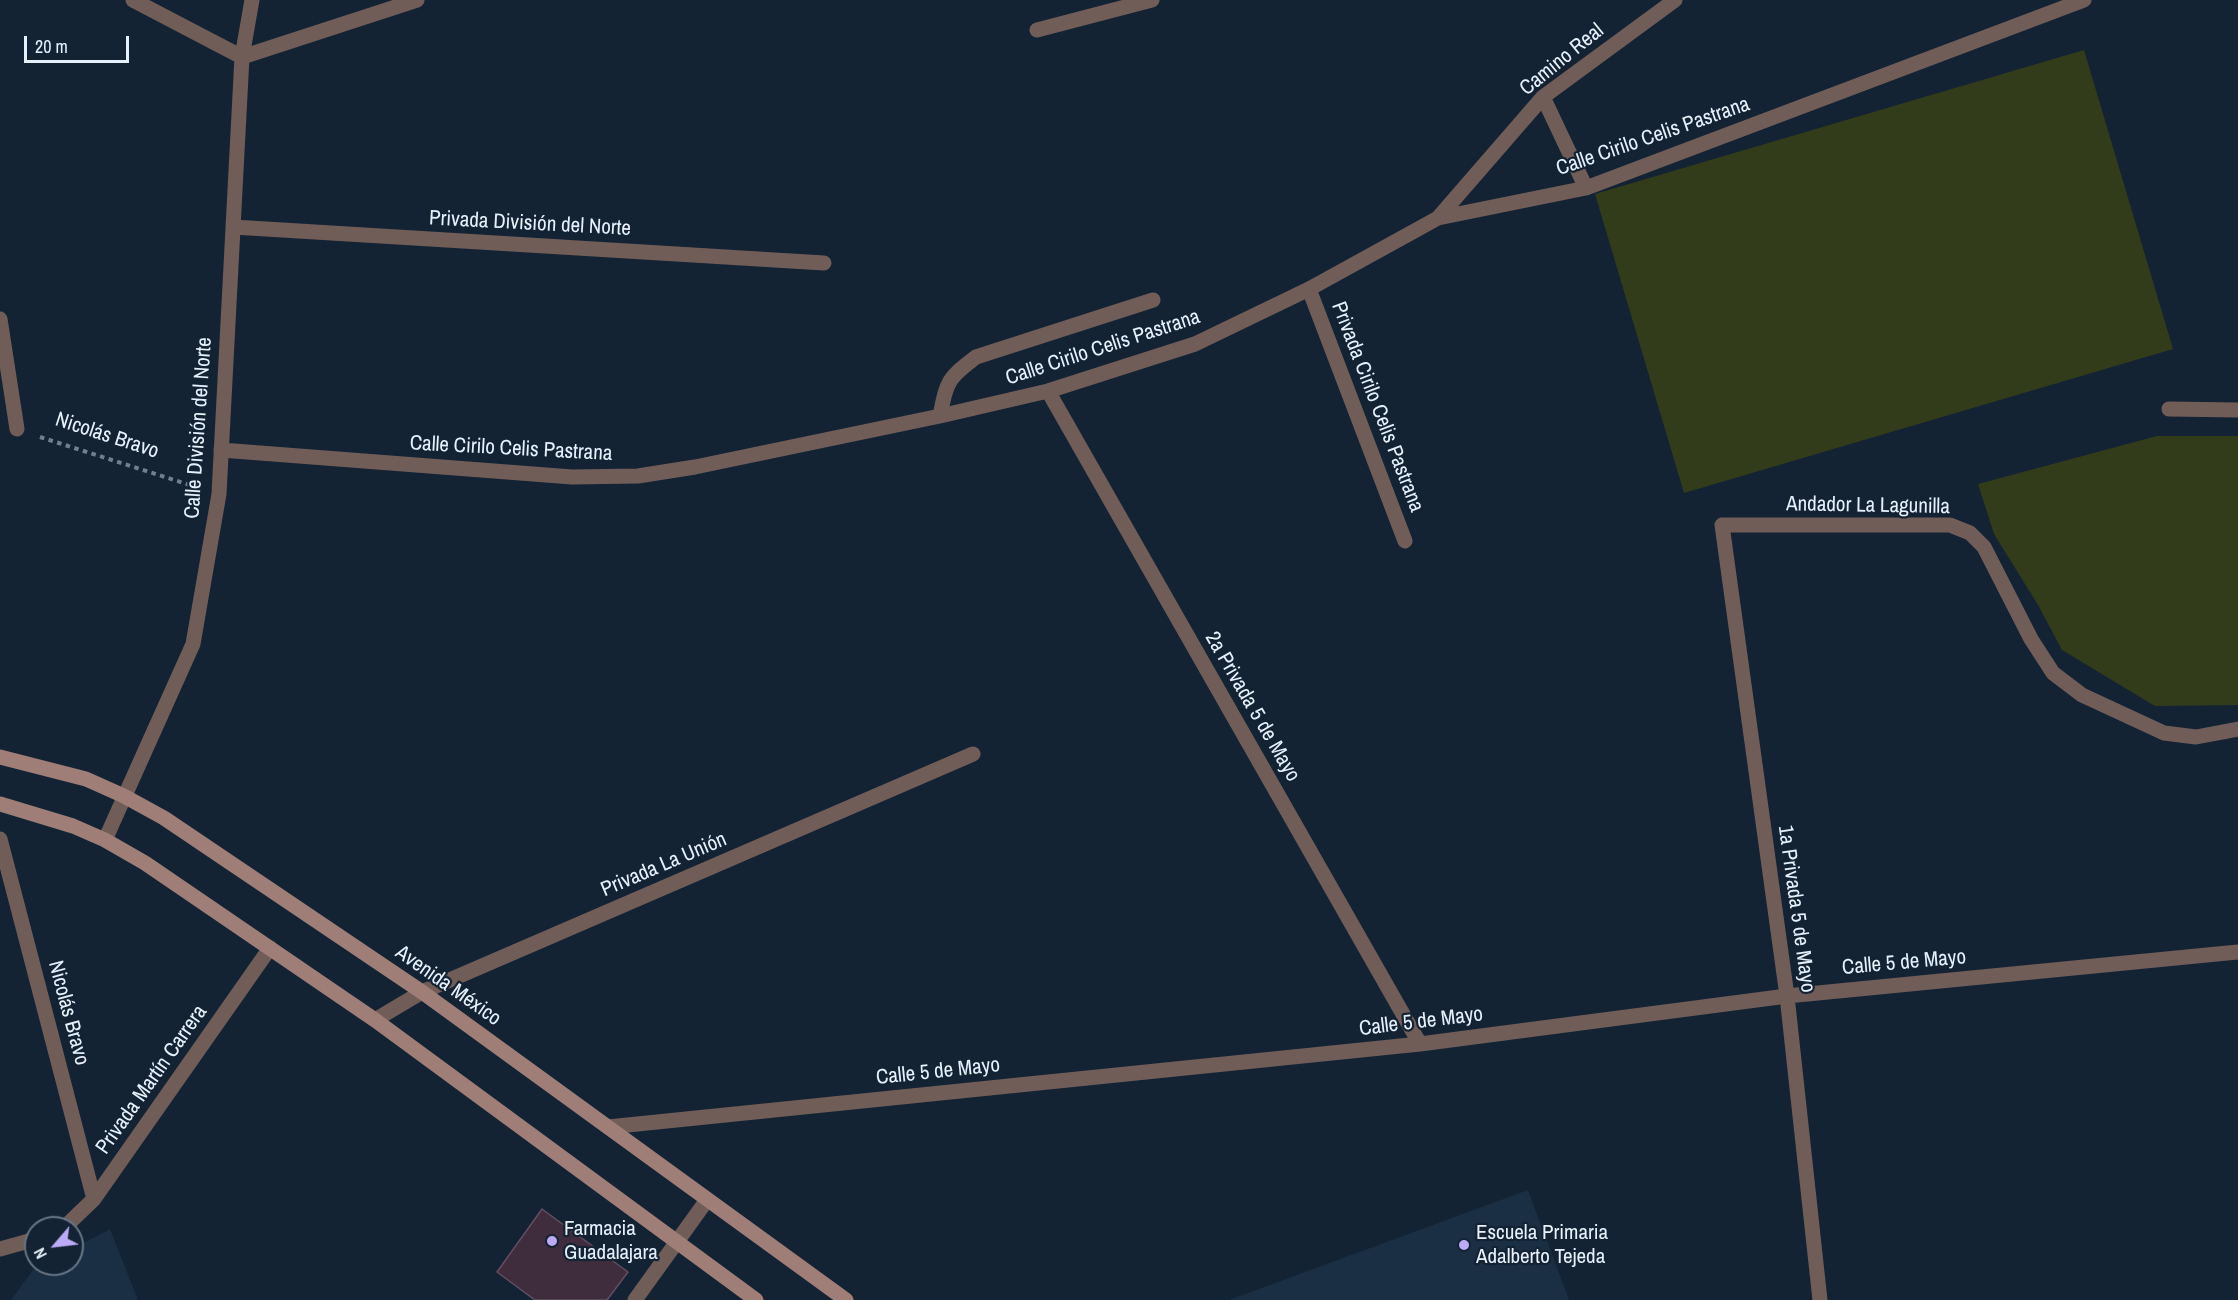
<!DOCTYPE html>
<html>
<head>
<meta charset="utf-8">
<style>
	body { margin:0 }
	#map { position:relative; width:2238px; height:1300px; overflow:hidden; background:#132334; font-family:"Archivo Narrow",sans-serif }
	canvas { display:block }
	.north { position:absolute; left:24px; top:1216px; width:60px; height:60px; box-sizing:border-box; background:#132334; border:2px solid #677584; border-radius:50%; rotate:242deg; font-size:16px; font-weight:700; line-height:24px; text-align:center; color:#e6f1fc }
	.north::after { content:''; display:block; margin:auto; width:21px; height:27px; background:#bbaaf6; clip-path:polygon(50% 0,100% 100%,50% 72%,0 100%) }
	.scale { position:absolute; left:24px; top:36px; width:105px; height:27px; box-sizing:border-box; border:3px solid #e6f1fc; border-top:0; padding-left:8px; font-size:18px; line-height:21px; white-space:nowrap; color:#e6f1fc; -webkit-text-stroke:4px #132334; paint-order:stroke }
</style>
</head>
<body>
<div id="map">
<canvas width="2238" height="1300"></canvas>
<div class="north">N</div>
<div class="scale">20 m</div>
</div>
<script>
const g = document.querySelector('canvas').getContext('2d');
g.lineJoin = 'round';
function paint(path, color) {
  g.fillStyle = color;
  g.fill(path, 'evenodd');
}
function trace(path, color, width, dash) {
  g.strokeStyle = color;
  g.lineWidth = width;
  g.lineCap = dash ? 'butt' : 'round';
  g.setLineDash(dash || []);
  g.stroke(path);
}
function drawText(font, color, halo, rows, align = 'center') {
  g.font = font + ' "Archivo Narrow",sans-serif';
  g.lineWidth = 4.5;
  g.setLineDash([]);
  g.textBaseline = 'middle';
  g.strokeStyle = halo;
  g.fillStyle = color;
  for (const [text, x, y, turn = 0] of rows) {
    g.save();
    g.translate(x, y);
    g.rotate((+turn || 0) * Math.PI / 180);
    g.textAlign = isNaN(turn) ? turn : align;
    if (halo) g.strokeText(text, 0, 0);
    g.fillText(text, 0, 0);
    g.restore();
  }
}
const built = new Path2D(`
	M1528 1190 1569 1300H1229Z
	M110 1229 138 1300H11L33 1270 44 1264H72V1249Z`);
const green = new Path2D(`
	M2084 50 2173 349 1684 493 1595 194Z
	M2157 436H2238V705L2155 706 2062 650 2038 605 1994 534 1978 484Z`);
const building = new Path2D(`
	M542 1209 628 1272 607 1300H535L497 1272Z`);
const path = new Path2D(`
	M40 437 193 486`);
const street = new Path2D(`
	M133 0 242 57 417 0
	M1037 30 1152 0
	M1543 97 1586 188
	M1438 218 1543 97 1675 0
	M233 227 824 263
	M1309 289 1405 541
	M0 319 17 429
	M1048 391 1420 1044
	M2169 409 2238 410
	M940 416C947 381 947 379 976 357L1153 300
	M221 450 572 477 638 476 695 467 940 416 1048 391 1195 344 1309 289 1438 218 1586 188 2084 0
	M0 839 94 1199
	M105 840 193 644 219 494 242 57 252 0
	M375 1020 422 992 973 754
	M608 1127 1420 1044 1787 996 2238 952
	M61 1228 69 1223 94 1199 270 948
	M0 1249 36 1239
	M635 1300 707 1200
	M1820 1300 1787 996 1722 525H1950L1970 533 1984 547 2031 639 2053 673 2082 695 2164 733 2196 737 2238 729`);
const secondary = new Path2D(`
	M0 757 86 779 124 796 164 818 422 992 846 1300
	M0 804 73 826 105 840 145 863 375 1020 756 1300`);
const markers = [
	[552,1241,6,"#bbaaf6"],
	[1464,1245,6,"#bbaaf6"]
];
const streetNames = [
	["Camino Real",1562,60,-39],
	["Calle Cirilo Celis Pastrana",1653,137,-19],
	["Privada División del Norte",530,224,3],
	["Calle Cirilo Celis Pastrana",1103,348,-18],
	["Privada Cirilo Celis Pastrana",1377,407,69],
	["Calle División del Norte",199,428,-86],
	["Nicolás Bravo",107,436,18],
	["Calle Cirilo Celis Pastrana",511,449,3],
	["Andador La Lagunilla",1868,506,1],
	["2a Privada 5 de Mayo",1252,707,60],
	["Privada La Unión",664,865,-23],
	["1a Privada 5 de Mayo",1796,909,82],
	["Calle 5 de Mayo",1904,963,-5],
	["Avenida México",448,986,35],
	["Nicolás Bravo",68,1013,75],
	["Calle 5 de Mayo",1421,1022,-7],
	["Calle 5 de Mayo",938,1072,-6],
	["Privada Martín Carrera",152,1080,-55]
];
const poiNames = [
	["Farmacia",564,1229],
	["Guadalajara",564,1253],
	["Escuela Primaria",1476,1233],
	["Adalberto Tejeda",1476,1257]
];
paint(built, '#1a2f44');
paint(green, '#333c1a');
paint(building, '#3f2d3e');
trace(building, '#624e60', 1.5);
trace(path, '#72808e', 4, [4.5, 4.5]);
trace(street, '#715d58', 15);
trace(secondary, '#9e7e76', 15);
for (const [x, y, r, color] of markers) {
  const dot = new Path2D();
  dot.arc(x, y, r, 0, 2 * Math.PI);
  g.fillStyle = color;
  g.fill(dot);
  trace(dot, '#132334', 2);
}
drawText('21px', '#e6f1fc', '#132334', streetNames);
drawText('21px', '#e6f1fc', '#132334', poiNames, 'left');
</script>
</body>
</html>
